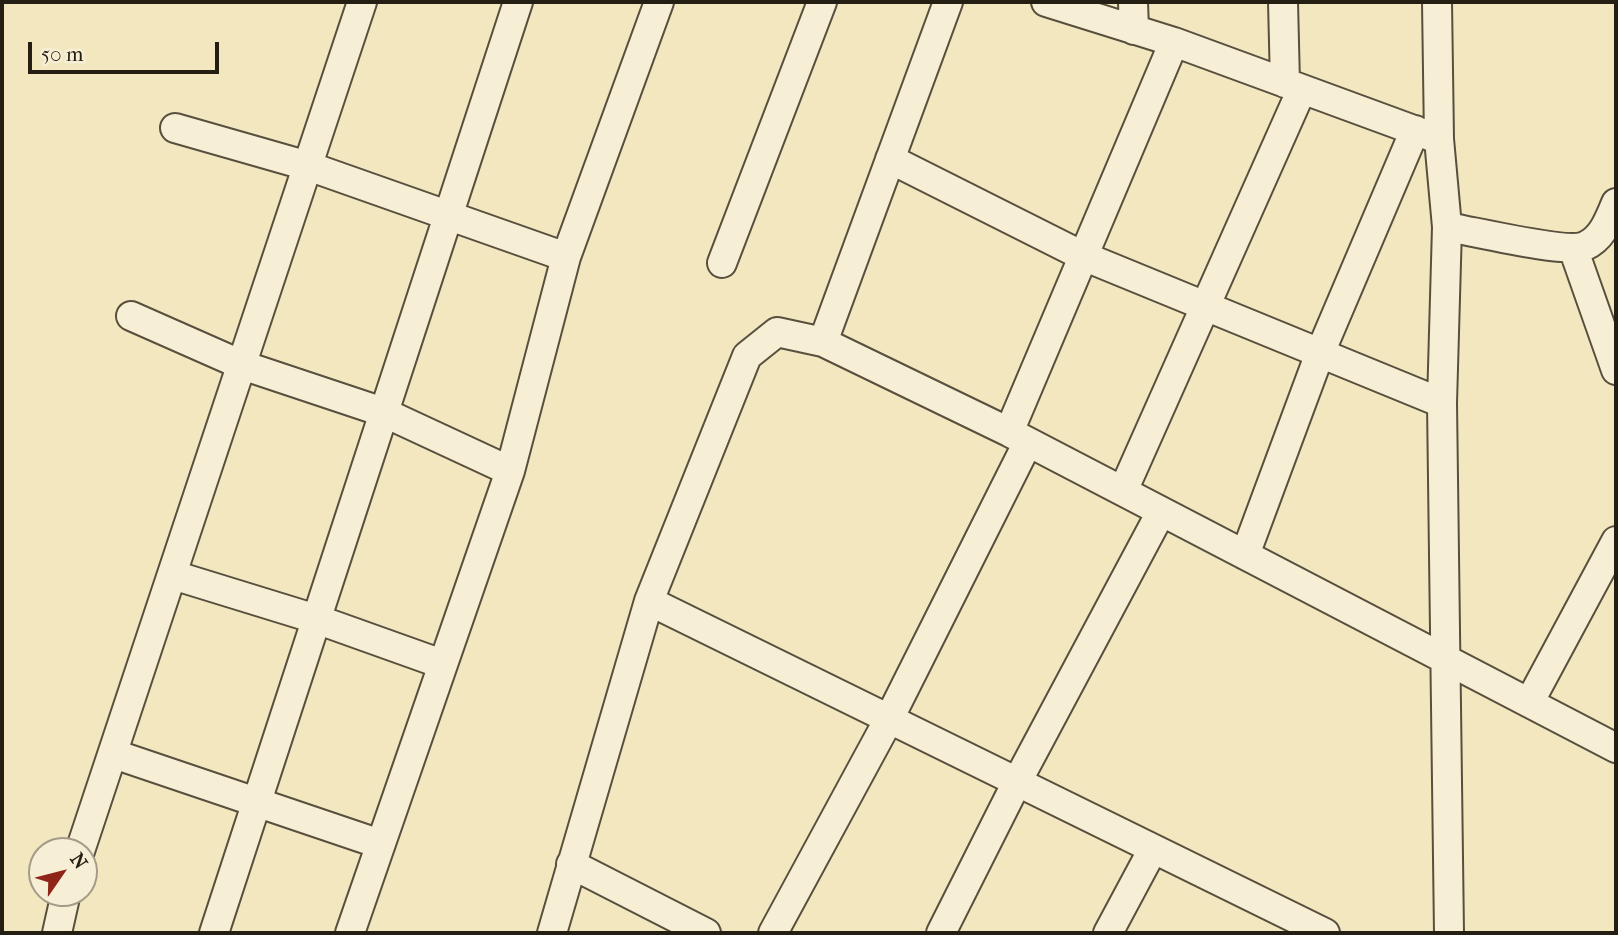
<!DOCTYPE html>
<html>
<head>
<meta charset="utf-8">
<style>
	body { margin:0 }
	#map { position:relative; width:1618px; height:935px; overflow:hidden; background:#f2e7bf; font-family:"IM FELL French Canon",serif }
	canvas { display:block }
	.frame { position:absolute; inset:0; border:4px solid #251e13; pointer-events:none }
	.north { position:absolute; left:28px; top:837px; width:70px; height:70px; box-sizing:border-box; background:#f7efd5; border:2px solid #a39b87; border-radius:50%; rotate:55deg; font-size:19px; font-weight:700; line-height:28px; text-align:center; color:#251e13 }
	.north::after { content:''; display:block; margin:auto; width:24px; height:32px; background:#8f2418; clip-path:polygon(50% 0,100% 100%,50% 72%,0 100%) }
	.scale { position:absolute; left:28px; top:42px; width:191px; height:32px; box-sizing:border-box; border:4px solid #251e13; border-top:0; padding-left:9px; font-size:21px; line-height:24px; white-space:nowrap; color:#251e13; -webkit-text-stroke:5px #f7efd5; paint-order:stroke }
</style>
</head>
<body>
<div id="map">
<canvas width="1618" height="935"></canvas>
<div class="frame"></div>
<div class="north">N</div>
<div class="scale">50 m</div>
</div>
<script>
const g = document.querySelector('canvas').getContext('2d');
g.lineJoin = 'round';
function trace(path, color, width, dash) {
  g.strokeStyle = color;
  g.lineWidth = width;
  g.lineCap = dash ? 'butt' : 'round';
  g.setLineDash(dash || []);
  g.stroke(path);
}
const street = new Path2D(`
	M1046 2 1174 42 1430 136
	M1133 2 1134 30
	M1283 2 1285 83
	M1437 2 1439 139 1447 227 1442 403 1449 933
	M175 128 308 166 566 257
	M890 159 1083 256 1442 403
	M1447 227C1472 231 1567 254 1585 246 1603 238 1609 219 1616 203
	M1573 248 1616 370
	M722 263 822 2
	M131 316 242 365 383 412 510 471
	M823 342 948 2
	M1009 432 1174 42
	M1123 491 1302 89
	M1245 555 1320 353 1415 130
	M173 575 316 619 442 664
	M649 601 1325 933
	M1529 703 1616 541
	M114 754 380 844
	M80 851 362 2
	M571 864 706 933
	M57 933 66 893
	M214 933 518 2
	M350 933 510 471 566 257 659 2
	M552 933 649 601 747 356 777 332 823 342 1009 432 1616 748
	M773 933 889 719 1028 442
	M941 933 1017 782 1161 512
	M1108 933 1153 849`);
trace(street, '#58503e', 32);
trace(street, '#f7efd5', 28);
</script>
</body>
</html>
